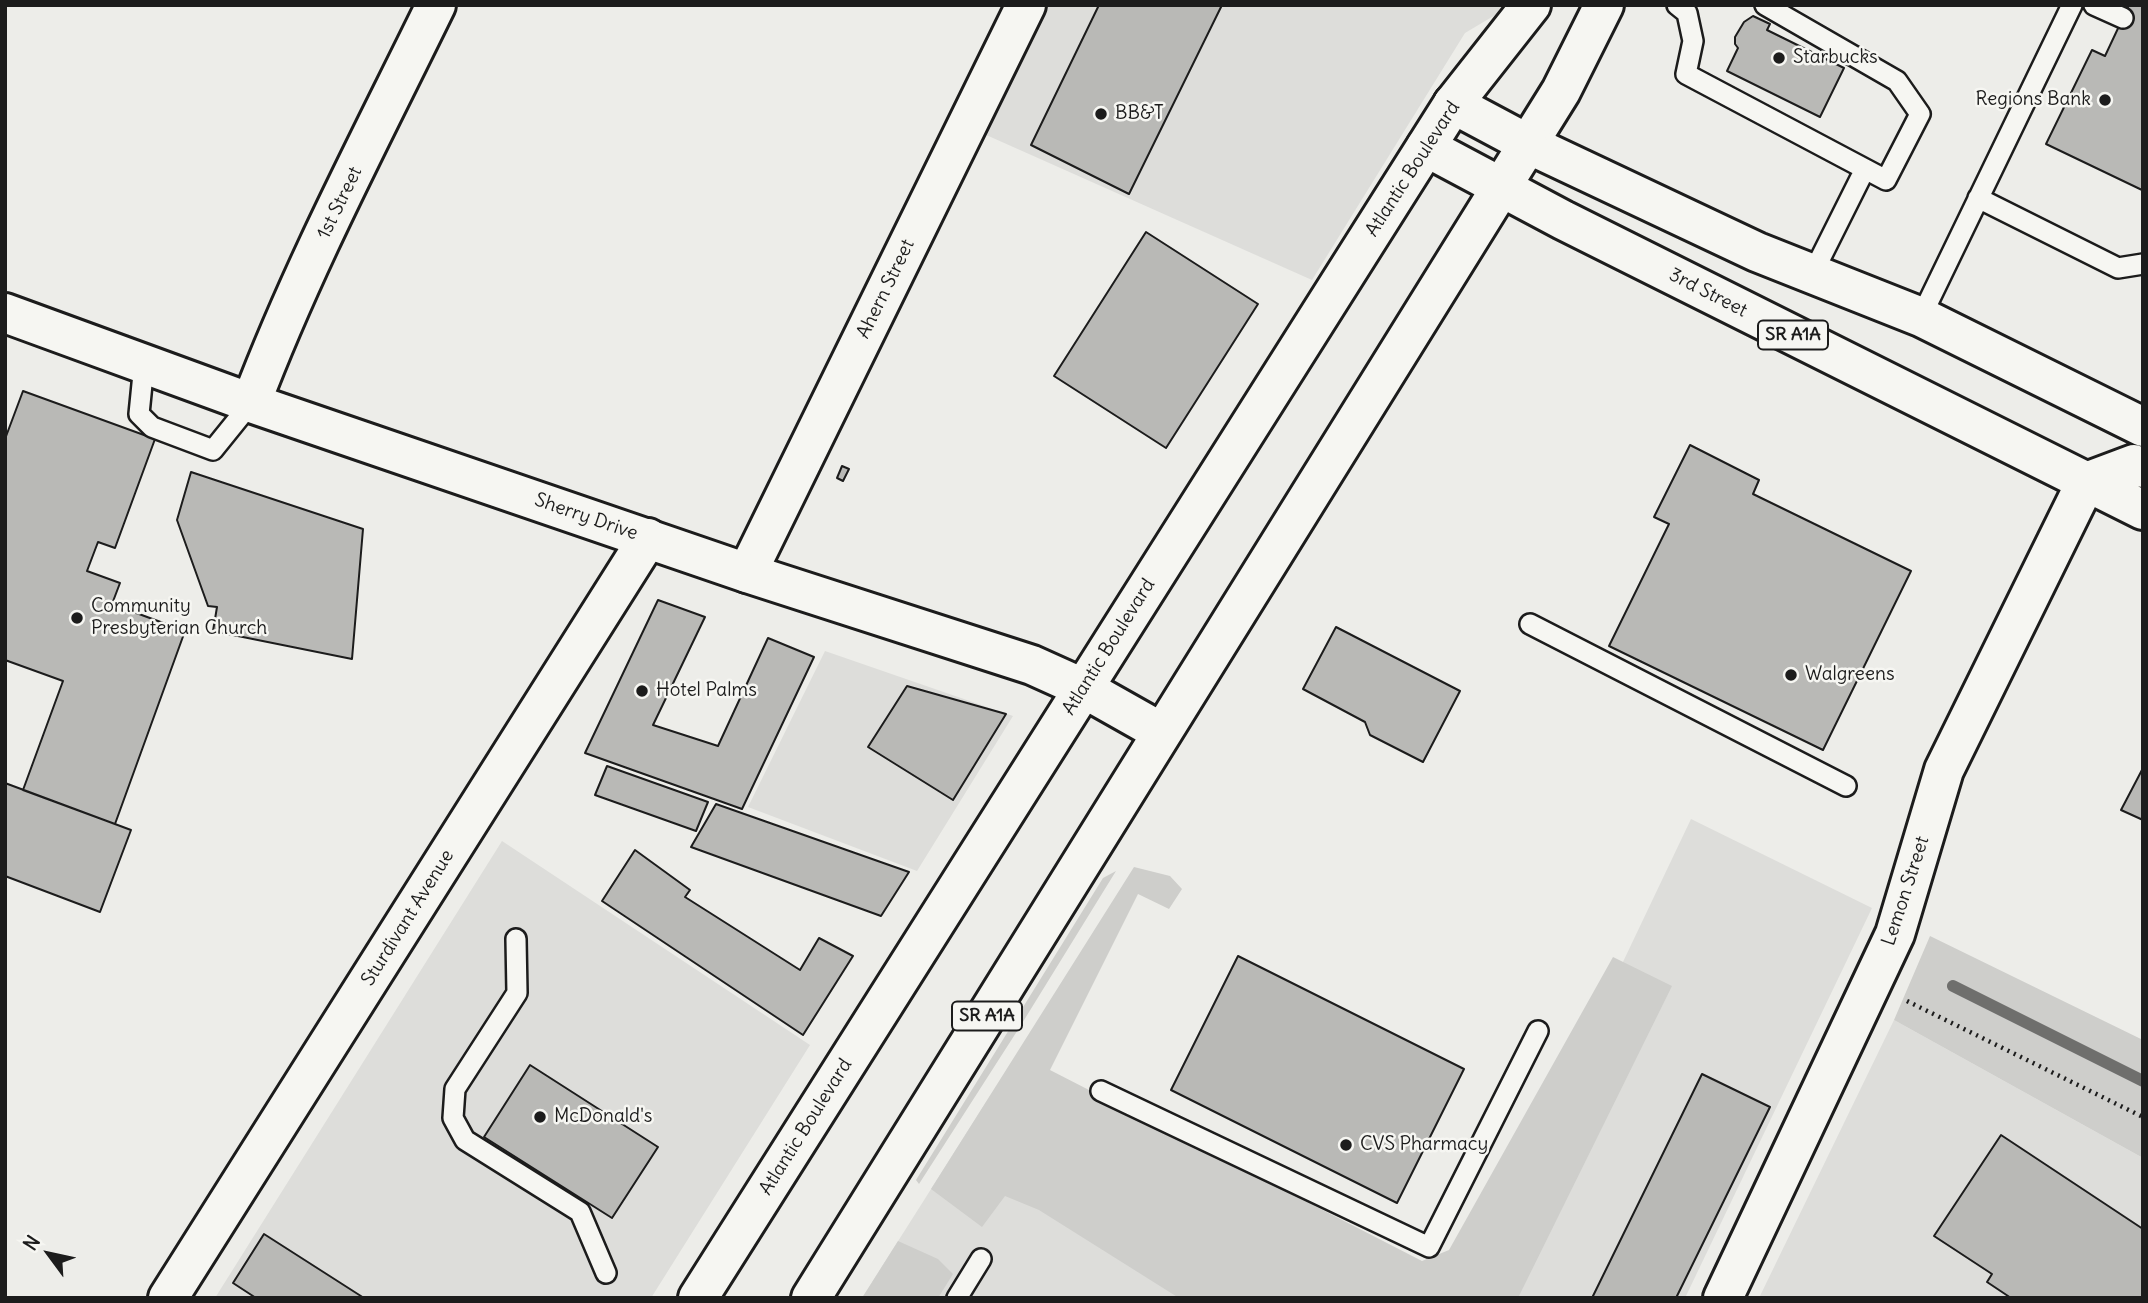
<!DOCTYPE html>
<html>
<head>
<meta charset="utf-8">
<style>
	body { margin:0 }
	#map { position:relative; width:2148px; height:1303px; overflow:hidden; background:#edede9; font-family:Delius,sans-serif }
	canvas { display:block }
	.frame { position:absolute; inset:0; border:7px solid #1c1c1c; pointer-events:none }
	.north { position:absolute; left:14px; top:1219px; width:70px; height:70px; -webkit-text-stroke:5px #f6f6f2; paint-order:stroke; rotate:303deg; font-size:19px; font-weight:700; line-height:28px; text-align:center; color:#1c1c1c }
	.north::after { content:''; display:block; margin:auto; width:24px; height:32px; background:#1c1c1c; clip-path:polygon(50% 0,100% 100%,50% 72%,0 100%) }
</style>
</head>
<body>
<div id="map">
<canvas width="2148" height="1303"></canvas>
<div class="frame"></div>
<div class="north">N</div>
</div>
<script>
const g = document.querySelector('canvas').getContext('2d');
g.lineJoin = 'round';
function paint(path, color) {
  g.fillStyle = color;
  g.fill(path, 'evenodd');
}
function trace(path, color, width, dash) {
  g.strokeStyle = color;
  g.lineWidth = width;
  g.lineCap = dash ? 'butt' : 'round';
  g.setLineDash(dash || []);
  g.stroke(path);
}
function drawText(font, color, halo, rows, align = 'center') {
  g.font = font + ' Delius,sans-serif';
  g.lineWidth = 5;
  g.setLineDash([]);
  g.textBaseline = 'middle';
  g.strokeStyle = halo;
  g.fillStyle = color;
  for (const [text, x, y, turn = 0] of rows) {
    g.save();
    g.translate(x, y);
    g.rotate((+turn || 0) * Math.PI / 180);
    g.textAlign = isNaN(turn) ? turn : align;
    if (halo) g.strokeText(text, 0, 0);
    g.fillText(text, 0, 0);
    g.restore();
  }
}
const built = new Path2D(`
	M1048 5H1509L1507 8 1465 33 1312 280 984 134Z
	M825 651 1013 716 917 871 748 807Z
	M1691 819 1872 908 1685 1298H1463Z
	M502 841 810 1045 651 1298H215Z
	M1894 1020 2143 1158V1298H1759Z
	M990 1096 1406 1298H862Z`);
const green = new Path2D(`
	M1134 867 1170 876 1182 889 1169 909 1138 894 1050 1070 1422 1261 1449 1250 1613 957 1672 986 1518 1298H1179L1039 1210 1005 1196 982 1227 931 1189Z
	M1116 871 1021 1025 919 1184 916 1180 1103 878Z
	M1930 936 2143 1040V1158L1894 1020Z
	M898 1241 938 1259 953 1274 938 1298H862Z`);
const stream = new Path2D(`
	M1953 986 2143 1081`);
const building = new Path2D(`
	M1099 5H1222L1129 194 1031 145Z
	M2129 5H2143L2142 190 2046 144 2092 50 2105 56Z
	M1753 16 1770 24 1767 30 1844 68 1820 117 1727 71 1738 48 1735 44V37L1744 22Z
	M1146 232 1258 304 1166 448 1054 376Z
	M23 391 155 439 115 548 98 542 87 571 120 583 112 604 185 631 115 824 23 790 63 681 5 660V439Z
	M1690 445 1759 480 1753 494 1911 571 1823 750 1609 646 1669 524 1654 517Z
	M842 466 849 469 843 481 837 478Z
	M191 472 363 529 352 659 213 631 217 607 208 606 177 520Z
	M658 600 705 617 653 725 718 746 768 638 814 657 742 809 585 753Z
	M1336 627 1460 691 1423 762 1370 735 1365 722 1303 689Z
	M907 686 1006 714 953 800 868 747Z
	M607 766 708 802 696 831 595 795Z
	M2143 768V820L2121 810Z
	M5 783 131 830 100 912 5 876Z
	M716 804 909 872 881 916 691 847Z
	M635 850 690 890 685 897 800 970 819 938 853 956 803 1035 602 901Z
	M1238 956 1464 1069 1397 1203 1171 1090Z
	M530 1065 658 1147 612 1218 484 1137Z
	M1702 1074 1770 1107 1676 1298H1592Z
	M2001 1135 2143 1229V1298H2011L1987 1282 1992 1274 1934 1236Z
	M264 1234 364 1298H256L233 1283Z`);
const path = new Path2D(`
	M1907 1001 2143 1117`);
const service = new Path2D(`
	M1677 5 1687 13 1693 41 1686 74 1886 180 1920 114 1897 81 1765 5
	M2094 5 2123 18
	M1978 198 2118 268 2143 264
	M1813 273 1865 169
	M1921 317 2072 5
	M144 364 139 414 152 427 213 450 251 403
	M1530 624 1846 786
	M516 939 517 993 455 1089 453 1118 465 1140 580 1212 606 1273
	M1101 1091 1429 1247 1538 1031
	M957 1298 981 1259`);
const minor = new Path2D(`
	M251 403C303 266 372 136 436 5
	M747 573 1026 5
	M168 1298 648 538
	M1723 1298 1895 934 1944 770 2086 482`);
const tertiary = new Path2D(`
	M1453 104 1531 5
	M1528 144 1561 91 1604 5
	M5 313 251 403 747 573 1032 665 1083 688 1161 732`);
const primary = new Path2D(`
	M1453 104 1528 144 1757 252 1921 317 2143 427
	M1426 147 1563 220 2143 510
	M2086 482 2134 464 2143 468`);
const trunk = new Path2D(`
	M698 1298 1453 104
	M811 1298 1528 144`);
const markers = [
	[1779,58,7,"#1c1c1c"],
	[2105,100,7,"#1c1c1c"],
	[1101,114,7,"#1c1c1c"],
	[77,618,7,"#1c1c1c"],
	[1791,675,7,"#1c1c1c"],
	[642,691,7,"#1c1c1c"],
	[540,1117,7,"#1c1c1c"],
	[1346,1145,7,"#1c1c1c"]
];
const shields = [
	[1793,335,70],
	[987,1016,70]
];
const shieldNames = [
	["SR A1A",1793,335],
	["SR A1A",987,1016]
];
const poiNames = [
	["Starbucks",1793,58],
	["Regions Bank",2091,100,"right"],
	["BB&T",1115,114],
	["Community",91,607],
	["Presbyterian Church",91,629],
	["Walgreens",1805,675],
	["Hotel Palms",656,691],
	["McDonald's",554,1117],
	["CVS Pharmacy",1360,1145]
];
const streetNames = [
	["Atlantic Boulevard",1413,169,-57],
	["1st Street",340,203,-64],
	["Ahern Street",886,289,-64],
	["3rd Street",1708,293,27],
	["Sherry Drive",586,517,19],
	["Atlantic Boulevard",1109,647,-58],
	["Lemon Street",1906,891,-72],
	["Sturdivant Avenue",408,918,-58],
	["Atlantic Boulevard",806,1127,-58]
];
paint(built, '#ddddda');
paint(green, '#cececb');
trace(stream, '#6f6f6d', 12);
paint(building, '#b9b9b6');
trace(building, '#1c1c1c', 2);
trace(service, '#1c1c1c', 24);
trace(minor, '#1c1c1c', 44);
trace(tertiary, '#1c1c1c', 44);
trace(primary, '#1c1c1c', 44);
trace(trunk, '#1c1c1c', 44);
trace(path, '#1c1c1c', 4.5, [2, 5]);
trace(service, '#f6f6f2', 19);
trace(minor, '#f6f6f2', 38);
trace(tertiary, '#f6f6f2', 38);
trace(primary, '#f6f6f2', 38);
trace(trunk, '#f6f6f2', 38);
for (const [x, y, r, color] of markers) {
  const dot = new Path2D();
  dot.arc(x, y, r, 0, 2 * Math.PI);
  g.fillStyle = color;
  g.fill(dot);
  trace(dot, '#f6f6f2', 2.5);
}
for (const [x, y, w] of shields) {
  const box = new Path2D();
  box.roundRect(x - w / 2, y - 14.5, w, 29, 5);
  g.fillStyle = '#f6f6f2';
  g.fill(box);
  trace(box, '#1c1c1c', 2);
}
drawText('bold 18px', '#1c1c1c', null, shieldNames);
drawText('19px', '#1c1c1c', '#f6f6f2', poiNames, 'left');
drawText('19px', '#1c1c1c', '#f6f6f2', streetNames);
</script>
</body>
</html>
